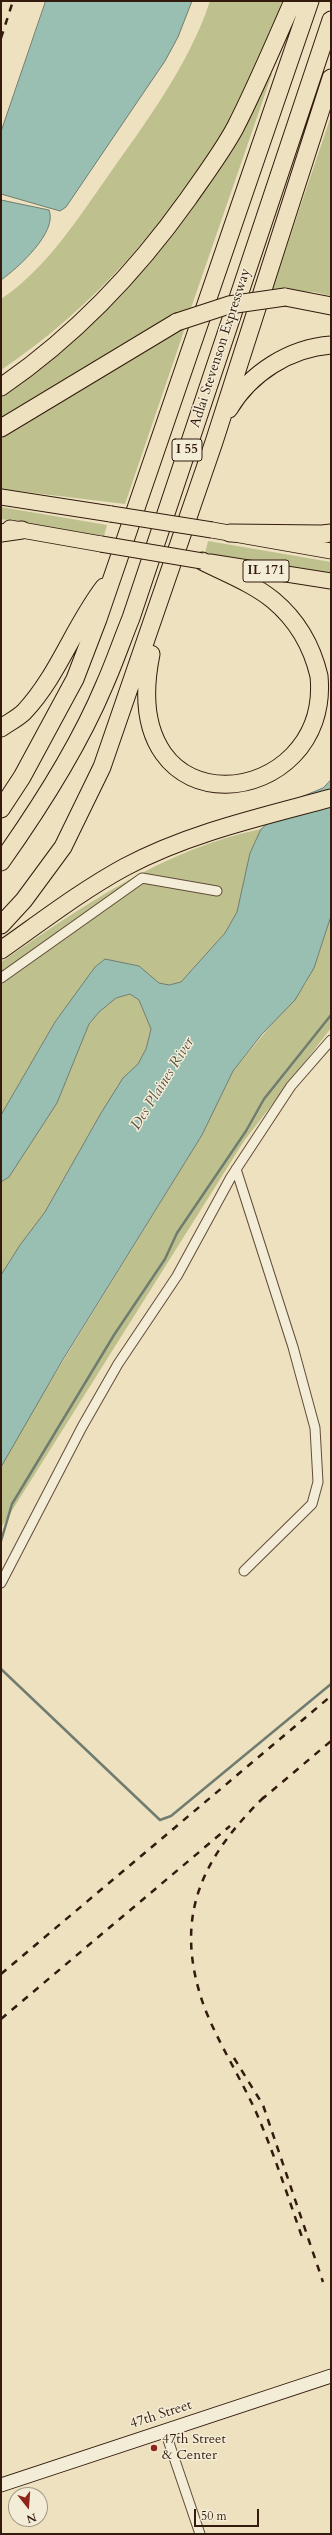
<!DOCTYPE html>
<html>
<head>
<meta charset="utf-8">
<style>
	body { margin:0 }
	#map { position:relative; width:332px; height:2535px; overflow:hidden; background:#ede1c0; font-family:Cardo,serif }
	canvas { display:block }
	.frame { position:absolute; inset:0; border:2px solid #331a0c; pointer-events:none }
	.north { position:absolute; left:8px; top:2487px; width:40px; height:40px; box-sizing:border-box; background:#f3ecd6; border:1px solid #a69885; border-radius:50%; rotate:163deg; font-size:11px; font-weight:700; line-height:16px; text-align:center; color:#331a0c }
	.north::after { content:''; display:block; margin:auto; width:14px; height:18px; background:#8f2418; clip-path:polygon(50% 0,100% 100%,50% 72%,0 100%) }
	.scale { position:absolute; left:194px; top:2509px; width:65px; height:18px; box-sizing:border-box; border:2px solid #331a0c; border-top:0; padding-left:5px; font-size:12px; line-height:14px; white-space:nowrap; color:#331a0c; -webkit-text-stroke:3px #f3ecd6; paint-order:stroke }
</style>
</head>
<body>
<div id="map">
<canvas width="332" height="2535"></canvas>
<div class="frame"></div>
<div class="north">N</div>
<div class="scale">50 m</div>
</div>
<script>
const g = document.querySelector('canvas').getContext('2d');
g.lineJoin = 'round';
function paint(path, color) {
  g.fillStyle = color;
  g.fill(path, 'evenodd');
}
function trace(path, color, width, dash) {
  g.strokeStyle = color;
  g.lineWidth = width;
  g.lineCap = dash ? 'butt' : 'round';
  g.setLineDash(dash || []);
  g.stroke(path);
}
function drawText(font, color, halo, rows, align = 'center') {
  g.font = font + ' Cardo,serif';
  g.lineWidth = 3;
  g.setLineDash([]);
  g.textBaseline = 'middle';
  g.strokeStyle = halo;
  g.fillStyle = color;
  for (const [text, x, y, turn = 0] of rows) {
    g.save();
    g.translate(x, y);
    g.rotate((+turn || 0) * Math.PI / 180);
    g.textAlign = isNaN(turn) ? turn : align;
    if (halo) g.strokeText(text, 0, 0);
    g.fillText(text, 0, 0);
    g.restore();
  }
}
const green = new Path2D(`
	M210 1H282C266 42 251 85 228 123 171 219 94 308 1 370V299C46 269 77 220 108 176 146 122 189 65 210 1Z
	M268 72 272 74 191 308 134 337 1 418V394L148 264 197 202 220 167Z
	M331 116V296L314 292 272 290Z
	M186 325 125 504 1 489V433Z
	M1 507 107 525 104 536 1 519Z
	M208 541 331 562V573L205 553Z
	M261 829 250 853 237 912 225 933 181 982 169 985 159 983 139 966 105 959 95 967 55 1022 1 1115V962C82 907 163 849 261 829Z
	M331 916V1028L244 1141 1 1528V1462L202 1135 233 1071 306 983 319 954Z
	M131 994 139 1000 151 1029 146 1049 138 1064 123 1079 101 1113 45 1212 20 1245 1 1275V1182L9 1177 57 1103 89 1024 99 1012 116 998Z`);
const water = new Path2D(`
	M46 1H192L178 37 165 61 66 207 60 211 1 194V132Z
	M1 200 49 210C58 232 18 268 1 280Z
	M331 780V916L314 968 295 1000 262 1034 233 1071 202 1135 62 1361 1 1467V1275L20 1245 45 1212 101 1113 123 1078 138 1064 146 1049 151 1029 139 1000 130 994 116 998 99 1012 89 1024 57 1103 9 1177 1 1182V1115L55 1022 95 967 105 959 139 966 159 983 169 985 181 982 225 933 237 912 250 853 261 829 301 797 323 788Z`);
const stream = new Path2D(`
	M1 1541 12 1504 114 1335 165 1259 177 1233 246 1131 264 1099 331 1015
	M1 1669 160 1820 171 1816 331 1684`);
const street = new Path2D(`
	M1 978 142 878 217 891
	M236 1169 293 1347 315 1428 318 1482 312 1504 244 1571
	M1 1583 82 1427 118 1364 177 1276 231 1177 291 1086 331 1040
	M165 2431 200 2534`);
const secondary = new Path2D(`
	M1 2485 331 2376`);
const primary = new Path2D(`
	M1 497 111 514
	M10 528 101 544
	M212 530 331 551
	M210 562 331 581`);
const highway = new Path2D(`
	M285 297 331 306
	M1 387C75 336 136 272 188 199 204 176 222 152 235 128 256 87 274 44 293 1
	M229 409C250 373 290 348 331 345
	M1 428 177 322
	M1 533 22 530
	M230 533 322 534 331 533
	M151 654C114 837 332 811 319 676 312 646 297 620 273 600 252 583 225 573 202 561
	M1 728C8 723 18 718 24 712 58 676 74 626 104 587
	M1 809 22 777 75 679 98 619 310 1
	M1 862C40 807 78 748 104 686 114 664 122 640 131 618L331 20
	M1 925 24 900 63 847 102 767 214 442 331 78
	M1 950C41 922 81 891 125 867 189 833 261 817 331 798`);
const rail = new Path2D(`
	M1 38 13 1
	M264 1797C200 1860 172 1919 205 2009 219 2044 240 2077 256 2112 274 2153 288 2197 303 2240
	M261 1800 331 1741
	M1 1974 331 1696
	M1 2019 230 1826
	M234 2058 263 2105 323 2282`);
const primaryBridge = new Path2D(`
	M111 514 212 530
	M101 544 202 561`);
const highwayBridge = new Path2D(`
	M177 322 229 305 285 297`);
const markers = [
	[154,2448,4,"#8f2418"]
];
const shields = [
	[187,450,30],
	[266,571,46]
];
const shieldNames = [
	["I 55",187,450],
	["IL 171",266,571]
];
const streetNames = [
	["Adlai Stevenson Expressway",221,348,-72],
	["47th Street",161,2415,-18]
];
const poiNames = [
	["47th Street",162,2440],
	["& Center",162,2456]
];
const waterNames = [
	["Des Plaines River",163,1084,-58]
];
paint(green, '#bec18e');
paint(water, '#99beb2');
trace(water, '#707c70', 1);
trace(stream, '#707c70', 2.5);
trace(street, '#624c39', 11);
trace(secondary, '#331a0c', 15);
trace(primary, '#331a0c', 17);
trace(highway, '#331a0c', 19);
trace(street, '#f3ecd6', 9);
trace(secondary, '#f3ecd6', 13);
trace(primary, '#ede1c0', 15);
trace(highway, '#ede1c0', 17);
trace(rail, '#331a0c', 2.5, [7, 7]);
trace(primaryBridge, '#331a0c', 17, []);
trace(highwayBridge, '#331a0c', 19, []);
trace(primaryBridge, '#ede1c0', 15);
trace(highwayBridge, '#ede1c0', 17);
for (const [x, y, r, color] of markers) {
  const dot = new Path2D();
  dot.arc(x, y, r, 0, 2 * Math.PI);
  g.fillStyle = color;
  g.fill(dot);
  trace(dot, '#f3ecd6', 1.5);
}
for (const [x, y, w] of shields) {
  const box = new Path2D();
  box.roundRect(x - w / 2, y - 11, w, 22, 3);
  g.fillStyle = '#f3ecd6';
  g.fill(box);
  trace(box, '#331a0c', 1);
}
drawText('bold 13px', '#331a0c', null, shieldNames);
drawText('14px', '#331a0c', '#f3ecd6', streetNames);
drawText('14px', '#331a0c', '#f3ecd6', poiNames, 'left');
drawText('italic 15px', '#575346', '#f3ecd6', waterNames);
</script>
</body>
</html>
